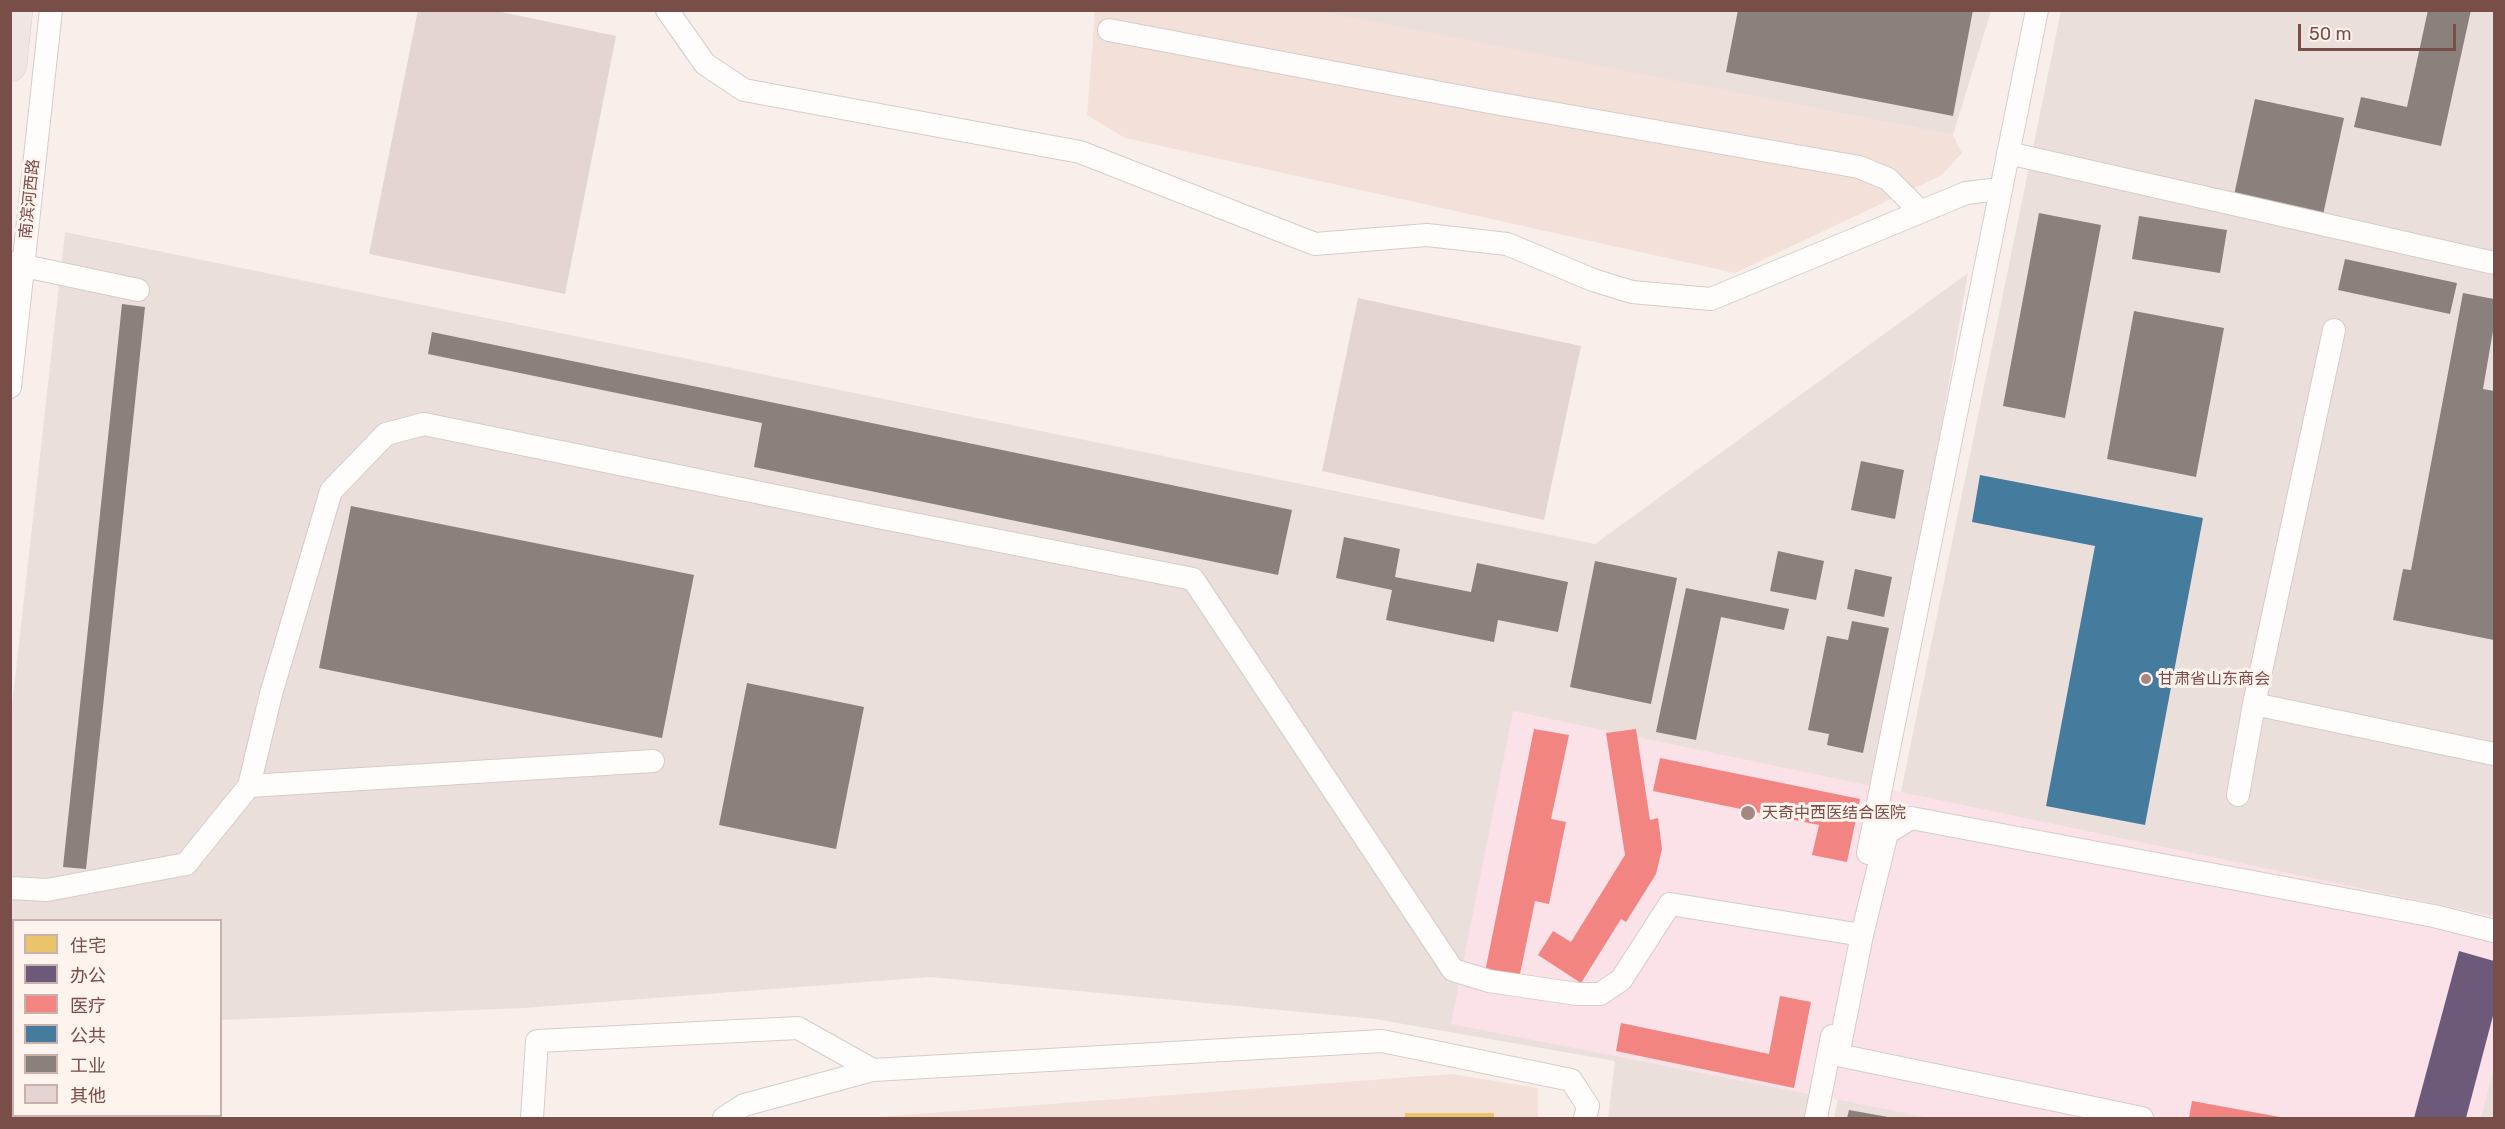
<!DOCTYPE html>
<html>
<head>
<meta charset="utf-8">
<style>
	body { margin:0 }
	#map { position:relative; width:2505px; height:1129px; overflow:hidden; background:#f8efeb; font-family:Rubik,"Noto Sans SC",sans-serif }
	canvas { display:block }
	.frame { position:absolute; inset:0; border:12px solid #794d48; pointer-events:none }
	.legend { position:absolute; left:12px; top:919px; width:210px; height:198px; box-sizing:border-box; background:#fff3ed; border:2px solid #c9b1ab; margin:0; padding:8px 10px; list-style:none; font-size:18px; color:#794d48 }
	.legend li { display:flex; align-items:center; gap:12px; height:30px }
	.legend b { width:30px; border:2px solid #c9b1ab }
	.scale { position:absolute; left:2298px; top:24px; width:158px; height:27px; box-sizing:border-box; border:3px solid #794d48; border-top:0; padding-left:8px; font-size:18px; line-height:21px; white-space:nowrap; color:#794d48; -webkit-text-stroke:4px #fff3ed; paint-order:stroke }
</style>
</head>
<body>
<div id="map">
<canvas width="2505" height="1129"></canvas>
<div class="frame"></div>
<ul class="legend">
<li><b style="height:16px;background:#e9c46a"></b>住宅</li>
<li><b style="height:16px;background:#6d597a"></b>办公</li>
<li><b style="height:16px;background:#f28482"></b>医疗</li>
<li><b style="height:16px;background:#457b9d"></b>公共</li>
<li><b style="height:16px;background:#8a817c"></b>工业</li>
<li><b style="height:16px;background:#e5d5d2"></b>其他</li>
</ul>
<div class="scale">50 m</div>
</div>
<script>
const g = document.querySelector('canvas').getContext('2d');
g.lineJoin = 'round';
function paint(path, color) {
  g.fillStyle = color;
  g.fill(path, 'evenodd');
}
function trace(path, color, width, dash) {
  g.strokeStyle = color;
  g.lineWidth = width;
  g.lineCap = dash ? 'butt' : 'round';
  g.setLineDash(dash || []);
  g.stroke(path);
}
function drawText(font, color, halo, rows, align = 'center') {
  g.font = font + ' Rubik,"Noto Sans SC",sans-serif';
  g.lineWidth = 6;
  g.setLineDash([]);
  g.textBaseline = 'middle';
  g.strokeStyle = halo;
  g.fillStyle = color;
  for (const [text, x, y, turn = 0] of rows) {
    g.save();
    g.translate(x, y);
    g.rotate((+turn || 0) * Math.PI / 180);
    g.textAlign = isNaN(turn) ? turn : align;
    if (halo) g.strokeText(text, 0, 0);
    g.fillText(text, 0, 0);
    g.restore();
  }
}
const residential = new Path2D(`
	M1318 10 1953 135 1962 153 1942 175 1735 273 1125 138 1087 115 1095 11Z
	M1451 1074 1538 1088V1118H863Z`);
const industrial = new Path2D(`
	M1318 11H1991L1953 135Z
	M2061 11H2494V1118H1834Z
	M65 232 1595 544 1968 273 1821 1118H1608L1615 1061 1375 1019 930 977 524 1008 221 1020 220 920H14V1029H11V714Z`);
const medical = new Path2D(`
	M1513 711 2494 916V1068L2481 1118H1931L1451 1024Z`);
const homes = new Path2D(`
	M1405 1113H1494V1118H1405Z`);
const offices = new Path2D(`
	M2459 951 2494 961V1012L2466 1118H2414Z`);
const health = new Path2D(`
	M1534 729 1569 735 1551 819 1566 822 1549 904 1535 901 1519 979 1485 972Z
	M1636 729 1650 820 1658 818 1662 849 1656 874 1626 922 1621 919 1581 983 1538 955 1553 931 1571 942 1625 855 1606 733Z
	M1660 758 1860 799 1847 862 1812 855 1819 825 1653 791Z
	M1780 996 1811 1002 1794 1088 1616 1051 1621 1023 1769 1054Z
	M2192 1101 2280 1117V1118H2189Z`);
const public = new Path2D(`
	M1980 475 2203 518 2145 825 2046 806 2095 546 1972 522Z`);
const industry = new Path2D(`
	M1738 10H1973L1953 116 1726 72Z
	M2428 10H2471L2441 146 2354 127 2361 97 2407 107Z
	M2255 99 2344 118 2323 215 2234 195Z
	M2039 213 2101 225 2065 418 2003 406Z
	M2139 216 2227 230 2220 273 2132 259Z
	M2345 259 2457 283 2450 314 2338 290Z
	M2463 293 2494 299V325L2483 389 2494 391V640L2393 620 2403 569 2411 570Z
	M122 304 145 307 86 869 63 867Z
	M2134 311 2224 328 2196 477 2107 459Z
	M432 332 1292 510 1278 575 754 467 762 423 428 354Z
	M1861 461 1904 470 1895 519 1851 510Z
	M351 506 694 575 662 738 319 668Z
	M1344 537 1400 549 1395 577 1471 592 1477 563 1568 582 1558 632 1498 620 1494 642 1386 620 1392 590 1336 578Z
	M1778 551 1824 561 1816 600 1770 591Z
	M1595 561 1677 578 1651 704 1570 687Z
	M1855 569 1892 577 1884 617 1847 609Z
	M1686 588 1789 609 1784 630 1721 617 1696 740 1656 732Z
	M1852 621 1889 628 1863 753 1827 745 1829 734 1808 730 1827 636 1848 640Z
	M747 683 864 707 836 849 719 825Z
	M1849 1110 1888 1117V1118H1847Z`);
const building = new Path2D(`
	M418 10H492L616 36 565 294 369 254Z
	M1358 298 1581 346 1544 520 1322 471Z`);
const minor = new Path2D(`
	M667 10 705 64 744 90 1080 152 1315 244 1427 235 1507 244 1593 280 1632 292 1711 299 1966 193 2000 189
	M1109 30 1489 102 1859 167 1888 179 1920 211
	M2008 153 2494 263
	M10 263 138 290
	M10 387 51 10
	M2254 704 2494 754
	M249 786 271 694 331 491 386 434 424 424 878 517 1193 579 1453 970 1489 981 1543 989 1577 994H1600L1621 980 1670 904 1862 935
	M2238 795 2254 704 2334 330
	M1868 853 2037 10
	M10 888 47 890 186 864 249 786 653 761
	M532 1118 537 1041 798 1028 873 1070 1382 1041 1571 1080 1588 1106 1585 1118
	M724 1118 744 1105 873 1070
	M1816 1118 1832 1036
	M2142 1118 1838 1055 1862 935 1887 833 1911 818 2434 916 2494 931`);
const highway = new Path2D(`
	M10 65 16 10`);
const markers = [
	[2146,679,6,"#a58681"],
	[1748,813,8,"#a58681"]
];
const streetNames = [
	["南滨河西路",30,199,-84]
];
const poiNames = [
	["甘肃省山东商会",2158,679],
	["天奇中西医结合医院",1762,813]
];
paint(residential, '#f3e1d9');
paint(industrial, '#ebdfdb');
paint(medical, '#fae2e8');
paint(homes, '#e9c46a');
paint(offices, '#6d597a');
paint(health, '#f28482');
paint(public, '#457b9d');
paint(industry, '#8a817c');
paint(building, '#e5d5d2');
trace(minor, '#d7cbc8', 24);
trace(highway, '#daccc9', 34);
trace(minor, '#fefdfc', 22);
trace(highway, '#f1e5e4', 33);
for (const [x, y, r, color] of markers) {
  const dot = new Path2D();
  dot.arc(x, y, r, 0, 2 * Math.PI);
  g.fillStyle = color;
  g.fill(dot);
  trace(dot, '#fff3ed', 2);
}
drawText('16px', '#794d48', '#fff3ed', streetNames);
drawText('16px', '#794d48', '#fff3ed', poiNames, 'left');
</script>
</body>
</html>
